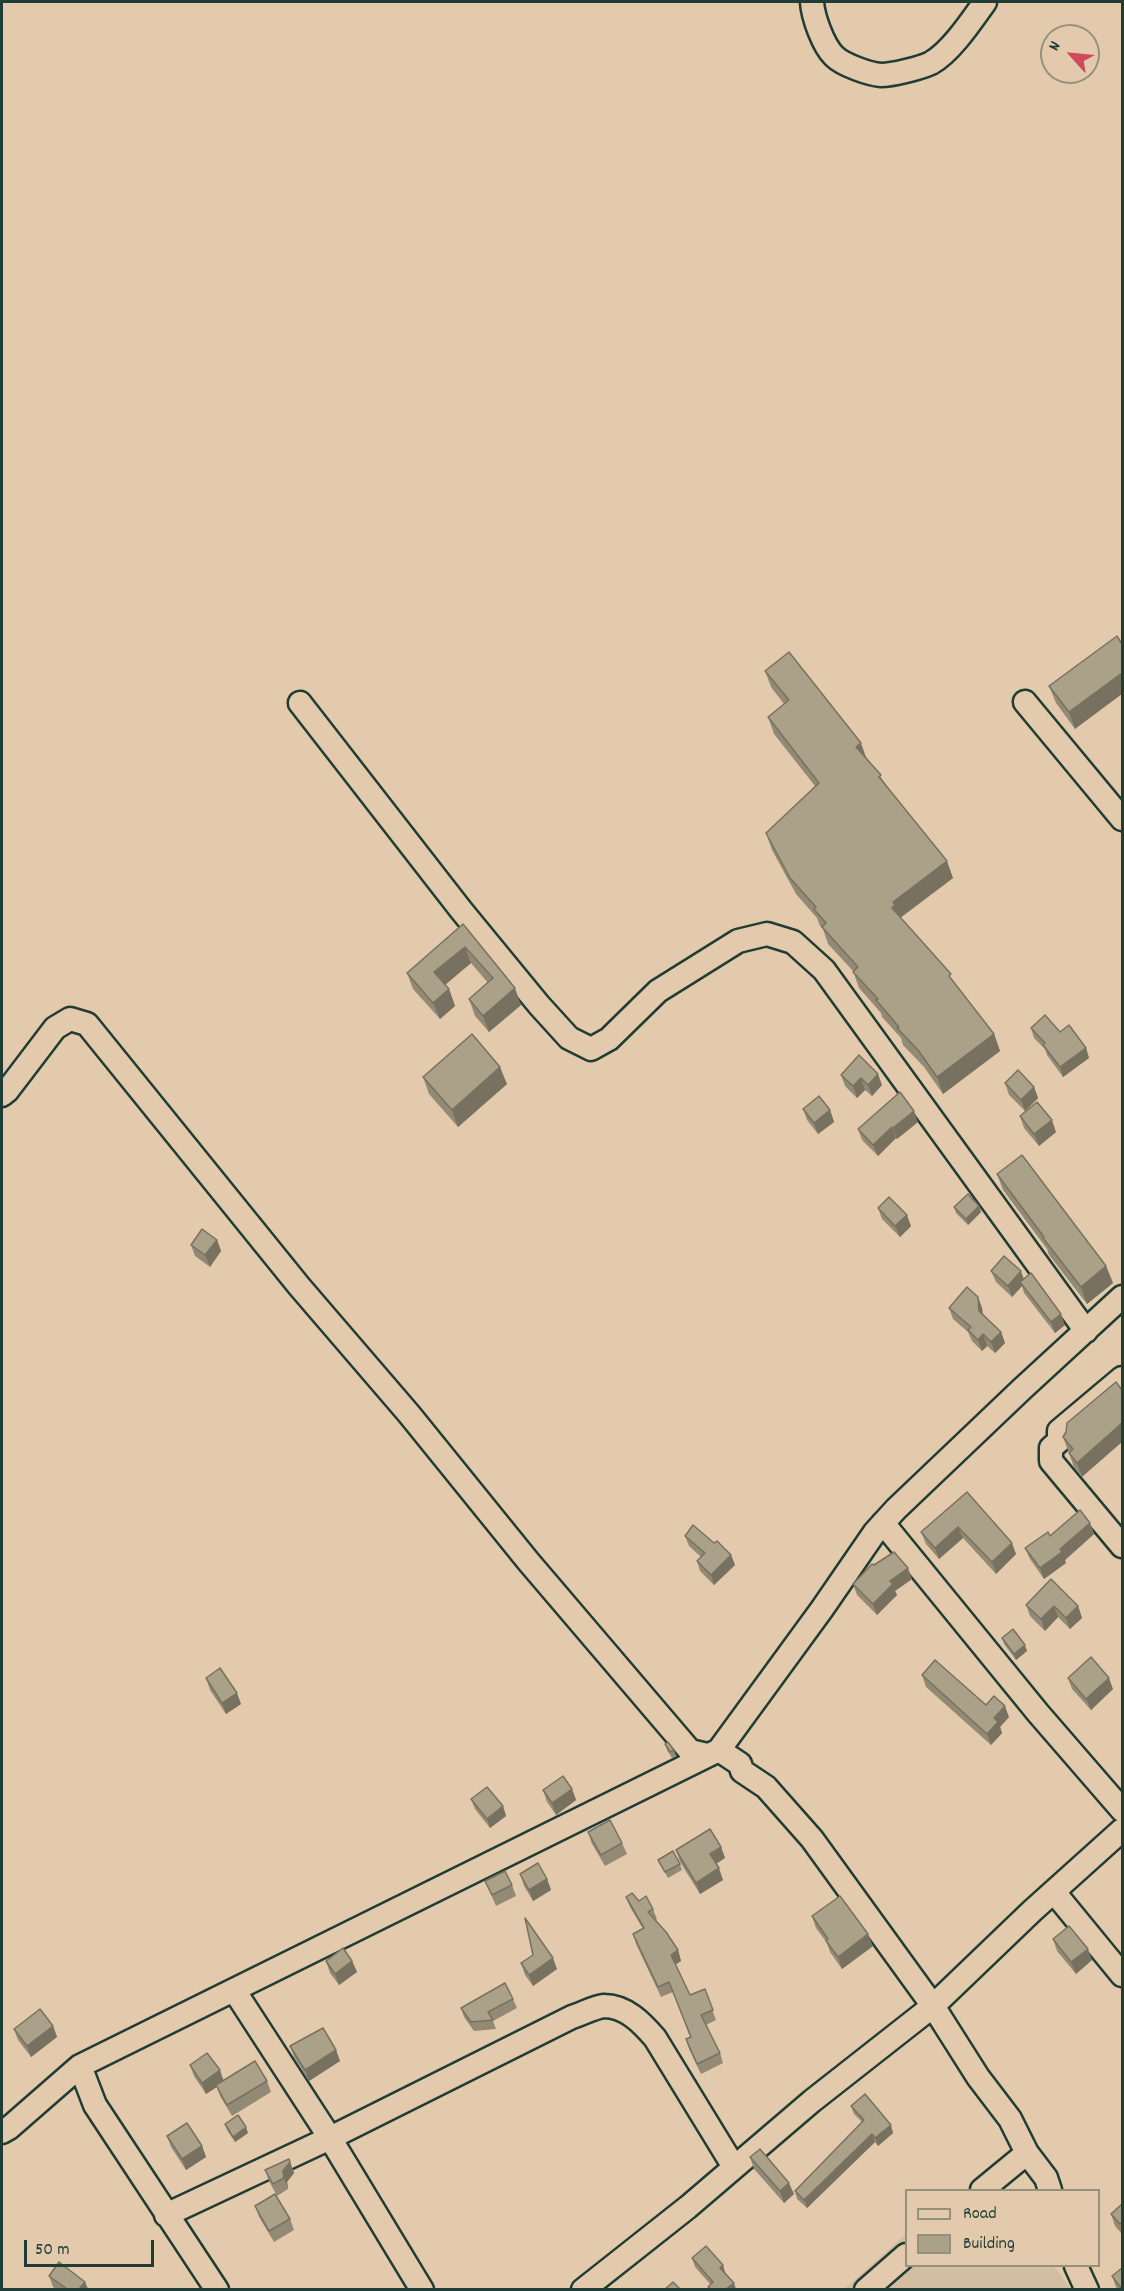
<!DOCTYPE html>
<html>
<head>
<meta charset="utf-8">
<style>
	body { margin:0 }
	#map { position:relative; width:1124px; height:2291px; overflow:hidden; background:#e4caac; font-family:Dekko,sans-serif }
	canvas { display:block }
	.frame { position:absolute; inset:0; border:3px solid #1f3d34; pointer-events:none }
	.legend { position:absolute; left:905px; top:2189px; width:195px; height:78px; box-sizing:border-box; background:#e4caac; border:2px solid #95927c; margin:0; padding:8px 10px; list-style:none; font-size:18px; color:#1f3d34 }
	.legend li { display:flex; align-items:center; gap:12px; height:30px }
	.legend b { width:30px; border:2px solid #95927c }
	.north { position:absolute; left:1040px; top:24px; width:60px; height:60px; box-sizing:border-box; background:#e4caac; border:2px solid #95927c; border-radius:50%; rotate:297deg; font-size:16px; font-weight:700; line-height:24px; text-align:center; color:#1f3d34 }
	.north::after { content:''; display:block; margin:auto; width:21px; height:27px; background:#d1495b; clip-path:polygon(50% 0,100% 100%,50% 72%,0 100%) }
	.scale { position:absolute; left:24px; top:2240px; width:130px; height:27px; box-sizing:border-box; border:3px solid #1f3d34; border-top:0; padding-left:8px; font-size:18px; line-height:21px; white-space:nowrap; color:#1f3d34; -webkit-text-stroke:4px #e4caac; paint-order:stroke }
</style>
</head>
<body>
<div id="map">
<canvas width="1124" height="2291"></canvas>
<div class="frame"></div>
<ul class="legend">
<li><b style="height:8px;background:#e4caac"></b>Road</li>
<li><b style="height:16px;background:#aba189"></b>Building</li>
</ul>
<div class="north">N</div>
<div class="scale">50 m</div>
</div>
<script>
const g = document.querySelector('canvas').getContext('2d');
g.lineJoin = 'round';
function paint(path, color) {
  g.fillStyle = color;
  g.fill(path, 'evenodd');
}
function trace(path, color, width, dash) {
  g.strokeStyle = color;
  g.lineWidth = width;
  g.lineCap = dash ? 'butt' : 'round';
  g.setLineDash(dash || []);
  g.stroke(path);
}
const built = new Path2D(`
	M906 2234V2266H1054L1071 2289 843 2290Z`);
const minor = new Path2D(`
	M812 2C813 17 823 45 834 56 843 65 869 74 881 75 892 75 921 68 931 63 951 52 972 20 985 2
	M1025 702 1122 819
	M300 703 461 910 539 1005 569 1038 591 1049 609 1039 658 991 738 941 767 934 793 942 824 970 1086 1331
	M2 1095 7 1091 55 1028 70 1019 87 1024 299 1286 409 1414 528 1561 690 1751 707 1755
	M1122 1378 1059 1431V1441L1051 1448V1461L1122 1546
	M883 1523 1038 1713 1122 1810
	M719 1750 822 1609 875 1532 896 1509 1022 1389 1122 1297
	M1054 1892 1122 1975
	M234 1990 330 2138 422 2290
	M80 2066 95 2105 217 2290
	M2 2132 9 2128 80 2066 719 1750 740 1764 742 1771 766 1787 812 1839 933 2006 978 2077 1010 2119 1027 2153 1046 2178 1050 2190
	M982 2190 1027 2153
	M166 2215 330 2138 572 2017C582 2014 594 2007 604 2006 626 2006 642 2023 655 2038L734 2167
	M1076 2266 1087 2290
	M583 2290 688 2207 812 2101 933 2006 1032 1911 1122 1830
	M866 2290 906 2255`);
const wall = new Path2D(`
	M1122 644 1075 729 1056 703 1049 686Z
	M765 671 867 758 953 878 900 918 994 1034 1000 1051 943 1094 924 1067 903 1045 901 1038 882 1017 881 1013 859 988 853 971 828 944 823 929 820 926 817 918 796 894 772 850 766 833 815 786 774 734 768 717 784 704 771 687Z
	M463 924 521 1005 489 1032 475 1016 469 999 488 983 471 963 445 985 449 989 455 1006 440 1019 413 989 407 973Z
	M1031 1028 1060 1032 1086 1048 1089 1058 1063 1077 1047 1055 1045 1049 1034 1038Z
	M859 1055 882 1085 872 1096 865 1090 857 1098 845 1086 841 1075Z
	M423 1077 507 1084 458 1127 429 1094Z
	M1005 1083 1034 1087 1038 1098 1025 1111 1009 1095Z
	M803 1109 830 1110 834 1122 818 1134 807 1120Z
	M1020 1116 1056 1132 1039 1146 1024 1128Z
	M918 1122 897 1139 896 1138 878 1156 862 1140 858 1129Z
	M997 1174 1106 1266 1113 1283 1087 1304 1049 1255 1047 1249 1003 1190Z
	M979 1206 981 1212 968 1225 956 1213 954 1207Z
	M878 1208 911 1226 900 1237 882 1219Z
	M217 1240 221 1251 210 1267 195 1256 191 1245Z
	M991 1271 1024 1279 1065 1325 1055 1333 1024 1293 1022 1286 1012 1297 996 1282Z
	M978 1297 982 1308 983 1314 1001 1332 1005 1343 995 1353 987 1346 982 1351 972 1341 968 1332 953 1319 949 1308Z
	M1067 1423 1082 1477 1074 1467 1063 1437 1066 1432Z
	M967 1492 1016 1554 996 1574 963 1538 939 1559 926 1544 921 1532Z
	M1090 1523 1094 1534 1065 1560 1066 1563 1044 1579 1030 1559 1025 1548 1050 1536Z
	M685 1536 714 1543 731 1555 735 1565 714 1585 700 1571 697 1561 701 1557 689 1546Z
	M874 1565 912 1579 895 1591 897 1595 877 1615 857 1595 853 1584Z
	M1026 1605 1078 1606 1082 1618 1070 1629 1058 1617 1045 1631 1030 1616Z
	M1002 1638 1027 1651 1016 1660 1004 1644Z
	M922 1675 986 1705 1009 1717 1000 1727 1002 1733 991 1745 926 1687Z
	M206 1678 241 1704 226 1714 210 1690Z
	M1068 1678 1113 1689 1091 1710 1072 1689Z
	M665 1744 674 1750 676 1756 672 1758 667 1750Z
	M572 1789 576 1800 556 1815 547 1802 543 1790Z
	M471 1799 503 1806 506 1816 490 1828 475 1809Z
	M588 1832 622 1843 627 1854 605 1866 592 1844Z
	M721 1847 725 1858 716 1864 723 1880 700 1894 680 1862 676 1850Z
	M658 1860 680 1864 682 1870 668 1878Z
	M520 1874 547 1879 551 1890 533 1901 524 1886Z
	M485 1881 512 1885 516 1896 496 1906Z
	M626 1897 639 1901 653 1909 657 1919 655 1920 678 1950 681 1961 675 1964 690 1995 705 1989 716 2020 706 2025 720 2053 723 2063 701 2074 689 2049 686 2039 690 2037 673 1992 661 1997 636 1944 633 1934 643 1929 630 1907Z
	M812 1916 873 1946 842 1969 830 1952 827 1943 816 1928Z
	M1053 1939 1092 1960 1076 1974 1057 1951Z
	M326 1961H352L357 1972 339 1985 330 1973Z
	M521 1963 557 1969 533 1986 525 1975Z
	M513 1999 517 2008 493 2021 496 2029 474 2031 464 2017 461 2008Z
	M53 2026 57 2037 31 2057 18 2040 14 2029Z
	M290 2046 336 2050 340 2061 309 2081 294 2057Z
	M190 2065 223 2080 267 2081 271 2092 232 2116 220 2096 217 2087 206 2094 194 2076Z
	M851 2106 893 2133 878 2146 875 2142 807 2208 797 2199 795 2191 862 2122 854 2114Z
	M225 2124 248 2133 235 2142 227 2130Z
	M167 2136 202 2146 206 2157 186 2170 171 2147Z
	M750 2157 794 2194 784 2203 754 2169Z
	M290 2162 294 2173 287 2182 288 2189 277 2196 269 2181 265 2170Z
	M1122 2204V2234L1115 2226 1111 2214Z
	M255 2206 290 2219 294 2230 274 2242 259 2217Z
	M692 2258 726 2275 736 2289H709L708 2287 711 2285 695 2267Z
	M49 2276 85 2282 88 2289H56L53 2287Z
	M1112 2276 1122 2289H1118L1116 2287Z`);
const shadedWall = new Path2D(`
	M1122 673V694L1075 729 1069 712Z
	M861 743 867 760 856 747Z
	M947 861 953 878 900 918 892 908 893 902Z
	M465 947 471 963 440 989 434 972Z
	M515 988 521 1005 489 1032 483 1016Z
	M449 989 455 1006 440 1019 433 1003Z
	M994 1034 1000 1051 943 1094 937 1077Z
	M1086 1048 1089 1058 1063 1077 1060 1067Z
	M500 1067 507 1084 458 1127 452 1110Z
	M878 1074 882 1085 872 1096 868 1085Z
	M861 1078 865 1090 857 1098 853 1086Z
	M1034 1087 1038 1098 1025 1111 1021 1100Z
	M830 1110 834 1122 818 1134 814 1123Z
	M914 1111 918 1122 897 1139 893 1128Z
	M1052 1120 1056 1132 1039 1146 1034 1134Z
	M892 1127 896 1138 878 1156 873 1145Z
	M979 1206 981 1212 968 1225 966 1219Z
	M907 1215 911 1226 900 1237 895 1226Z
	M217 1240 221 1251 210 1267 205 1255Z
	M1106 1266 1113 1283 1087 1304 1081 1287Z
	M1021 1271 1025 1282H1020L1022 1286 1012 1297 1008 1286Z
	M978 1297 982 1308 983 1322 979 1311Z
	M1061 1314 1065 1325 1055 1333 1051 1322Z
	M1001 1332 1005 1343 995 1353 991 1342Z
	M983 1334 987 1346 982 1351 978 1340Z
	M1122 1423V1442L1082 1477 1077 1463Z
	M1090 1523 1094 1534 1065 1560 1066 1563 1044 1579 1040 1568Z
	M958 1527 963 1538 939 1559 935 1548Z
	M1012 1543 1016 1554 996 1574 992 1562Z
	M731 1555 735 1565 714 1585 711 1575Z
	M908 1568 912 1579 895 1591 897 1595 877 1615 873 1604 890 1581Z
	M1054 1606 1058 1617 1045 1631 1041 1619Z
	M1078 1606 1082 1618 1070 1629 1066 1618Z
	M1025 1645 1027 1651 1016 1660 1014 1654Z
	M1109 1678 1113 1689 1091 1710 1086 1699Z
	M237 1693 241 1704 226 1714 222 1703Z
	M1005 1706 1009 1717 1000 1727 1002 1733 991 1745 987 1734 994 1718Z
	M572 1789 576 1800 556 1815 552 1803Z
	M503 1806 506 1816 490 1828 487 1819Z
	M721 1847 725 1858 714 1865 710 1854Z
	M719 1868 723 1880 700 1894 696 1883Z
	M547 1879 551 1890 533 1901 529 1890Z
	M868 1934 873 1946 842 1969 838 1957Z
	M1088 1949 1092 1960 1076 1974 1071 1962Z
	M678 1950 681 1961 675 1965 671 1955Z
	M553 1958 557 1969 533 1986 529 1975Z
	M352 1961 357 1972 339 1985 335 1974Z
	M53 2026 57 2037 31 2057 27 2046Z
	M336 2050 340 2061 309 2081 305 2070Z
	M220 2070 224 2082 206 2094 202 2083Z
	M891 2125 893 2133 878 2146 875 2138Z
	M246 2127 248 2133 235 2142 233 2137Z
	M872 2134 875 2142 807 2208 804 2200Z
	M202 2146 206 2157 186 2170 182 2159Z
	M290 2162 294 2173 287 2182 288 2189 284 2178 283 2171Z
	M789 2183 794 2194 784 2203 780 2191Z
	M723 2265 726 2275 720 2268Z
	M85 2282 88 2289H79Z
	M734 2283 736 2289H726Z`);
const building = new Path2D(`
	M1117 636 1122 644V673L1069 712 1049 686Z
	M789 652 861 743 856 747 881 775 879 777 947 861 893 902 895 905 892 908 951 974 949 976 994 1034 937 1077 918 1050 897 1028 899 1027 876 1000 878 999 853 972 858 967 822 927 826 923 814 909 816 907 790 878 766 833 819 783 768 717 789 700 765 671Z
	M463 924 515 988 483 1016 469 999 493 978 465 947 434 972 449 989 433 1003 407 973Z
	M1045 1015 1060 1032 1069 1025 1086 1048 1060 1067 1043 1045 1045 1043 1031 1028Z
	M472 1034 500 1067 452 1110 423 1077Z
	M859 1055 878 1074 868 1085 861 1078 853 1086 841 1075Z
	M1018 1070 1034 1087 1021 1100 1005 1083Z
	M900 1092 914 1111 893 1128 892 1127 873 1145 858 1129Z
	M819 1096 830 1110 814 1123 803 1109Z
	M1037 1102 1052 1120 1034 1134 1020 1116Z
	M1022 1155 1106 1266 1081 1287 1043 1238 1044 1237 997 1174Z
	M968 1194 979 1206 966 1219 954 1207Z
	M889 1197 907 1215 895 1226 878 1208Z
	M202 1229 217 1240 205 1255 191 1245Z
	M1004 1256 1021 1271 1008 1286 991 1271Z
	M1031 1273 1061 1314 1051 1322 1020 1282Z
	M967 1287 978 1297 979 1311 1001 1332 991 1342 983 1334 978 1340 968 1330 971 1327 949 1308Z
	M1116 1382 1122 1390V1423L1077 1463 1069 1453 1073 1449 1063 1437 1066 1432 1067 1423Z
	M967 1492 1012 1543 992 1562 958 1527 935 1548 921 1532Z
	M1080 1510 1090 1523 1060 1549 1062 1552 1040 1568 1025 1548 1048 1532 1050 1536Z
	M693 1525 714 1543 717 1541 731 1555 711 1575 697 1561 705 1553 685 1536Z
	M894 1552 908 1568 890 1581 893 1584 873 1604 853 1584 872 1564 874 1565Z
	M1051 1579 1078 1606 1066 1618 1054 1606 1041 1619 1026 1605Z
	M1013 1629 1025 1645 1014 1654 1002 1638Z
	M1091 1657 1109 1678 1086 1699 1068 1678Z
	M935 1660 986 1705 994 1696 1005 1706 994 1718 998 1722 987 1734 922 1675Z
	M220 1668 237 1693 222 1703 206 1678Z
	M668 1742 674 1750 670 1752 665 1744Z
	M563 1776 572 1789 552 1803 543 1790Z
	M487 1787 503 1806 487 1819 471 1799Z
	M610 1820 622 1843 601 1855 588 1832Z
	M710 1829 721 1847 710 1854 719 1868 696 1883 676 1850Z
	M673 1851 680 1864 665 1872 658 1860Z
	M538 1863 547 1879 529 1890 520 1874Z
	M505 1871 512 1885 492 1895 485 1881Z
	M632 1893 639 1901 646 1896 653 1909 648 1912 666 1932 678 1950 671 1955 690 1995 705 1989 713 2010 701 2015 720 2053 697 2064 686 2039 691 2037 669 1982 658 1987 633 1934 644 1928 626 1897Z
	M840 1896 868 1934 838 1957 826 1941 828 1939 812 1916Z
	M525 1918 553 1958 529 1975 521 1963 533 1955Z
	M1069 1926 1088 1949 1071 1962 1053 1939Z
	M343 1948 352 1961 335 1974 326 1961Z
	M505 1983 513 1999 488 2012 493 2020 471 2022 461 2008Z
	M40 2009 53 2026 27 2046 14 2029Z
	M323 2028 336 2050 305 2070 290 2046Z
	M207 2053 220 2070 202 2083 190 2065Z
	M255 2061 267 2081 227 2105 216 2085Z
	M865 2094 891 2125 875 2138 872 2134 804 2200 795 2191 864 2120 851 2106Z
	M238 2115 246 2127 233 2137 225 2124Z
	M187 2123 202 2146 182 2159 167 2136Z
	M760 2149 789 2183 780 2191 750 2157Z
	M289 2159 290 2162 283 2171 284 2178 273 2184 265 2170Z
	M275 2194 290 2219 269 2231 255 2206Z
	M1122 2204V2222L1120 2224 1111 2214Z
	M706 2246 723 2265 720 2268 734 2283 726 2289H711L708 2287 713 2282 692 2258Z
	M59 2262 85 2282 79 2289H67L49 2276Z
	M1122 2268V2289L1112 2276Z
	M673 2282 680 2289H665Z`);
paint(built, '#d3bea2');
trace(minor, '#1f3d34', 27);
trace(minor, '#e4caac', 22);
paint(wall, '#938a76');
paint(shadedWall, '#787160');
paint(building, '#aba189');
trace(building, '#787160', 1.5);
</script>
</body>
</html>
